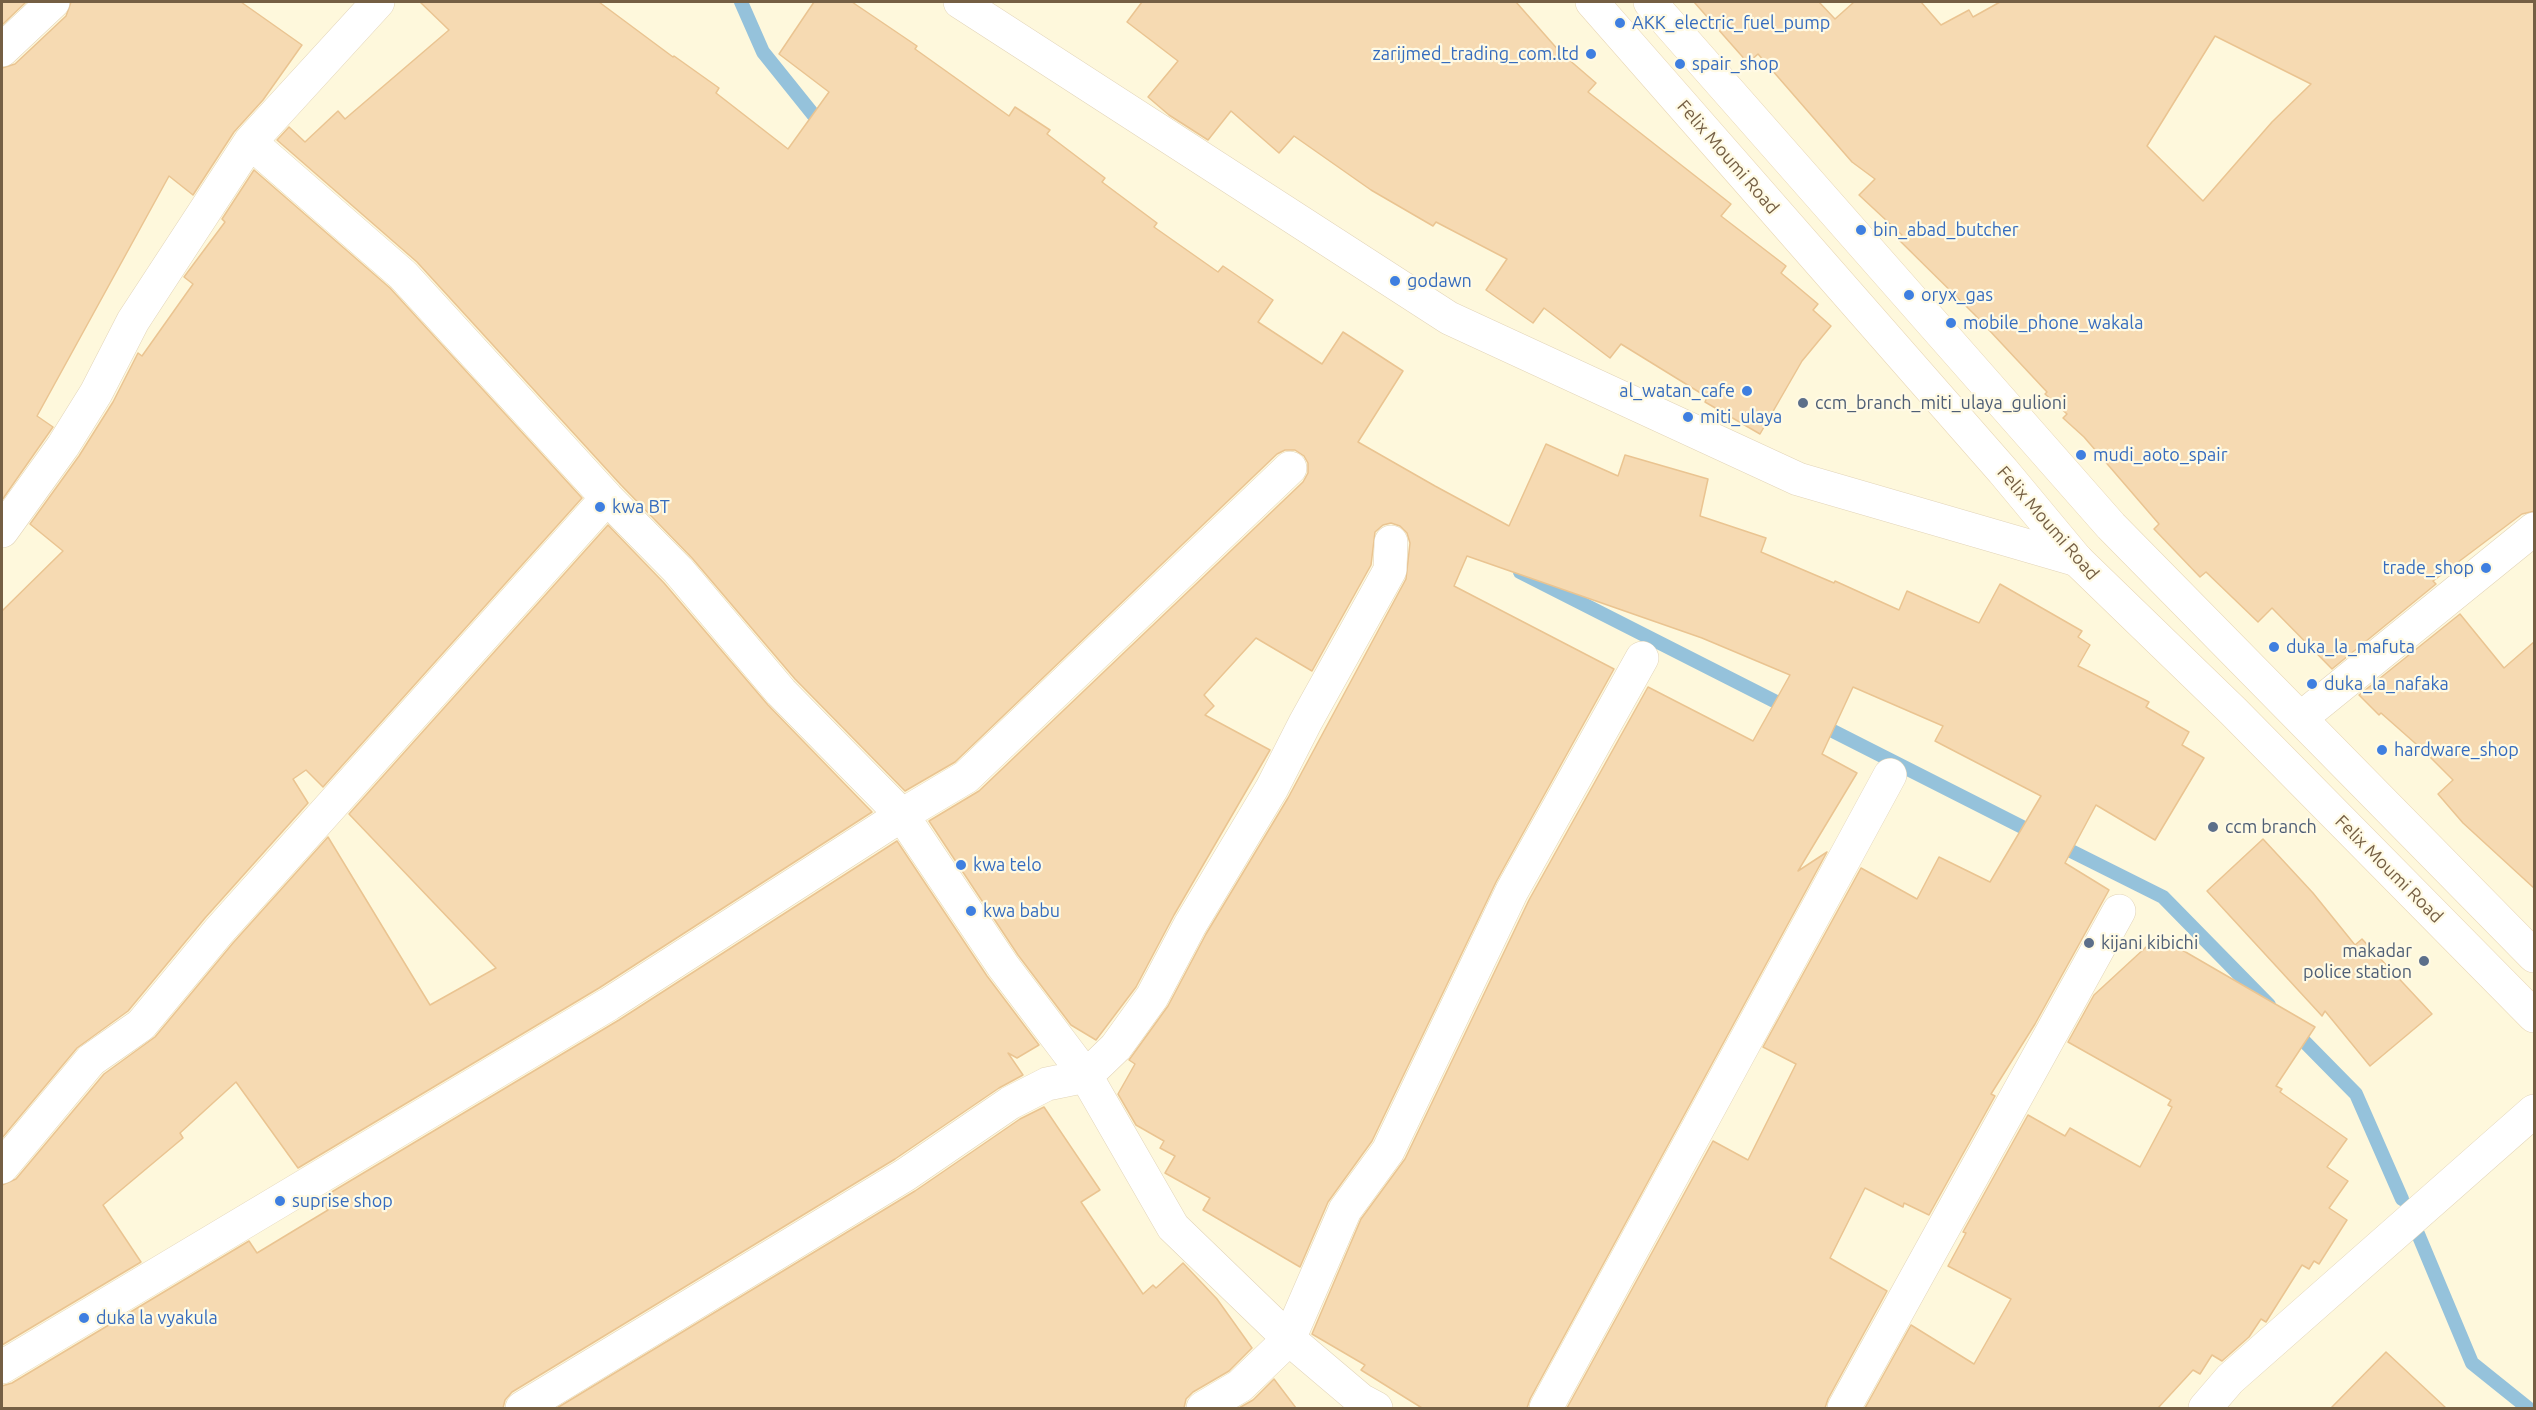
<!DOCTYPE html>
<html>
<head>
<meta charset="utf-8">
<style>
	body { margin:0 }
	#map { position:relative; width:2536px; height:1410px; overflow:hidden; background:#fef8dc; font-family:Ubuntu,sans-serif }
	canvas { display:block }
	.frame { position:absolute; inset:0; border:3px solid #755f44; pointer-events:none }
</style>
</head>
<body>
<div id="map">
<canvas width="2536" height="1410"></canvas>
<div class="frame"></div>
</div>
<script>
const g = document.querySelector('canvas').getContext('2d');
g.lineJoin = 'round';
function trace(path, color, width, dash) {
  g.strokeStyle = color;
  g.lineWidth = width;
  g.lineCap = dash ? 'butt' : 'round';
  g.setLineDash(dash || []);
  g.stroke(path);
}
function paint(path, color) {
  g.fillStyle = color;
  g.fill(path, 'evenodd');
}
function drawText(font, color, halo, rows, align = 'center') {
  g.font = font + ' Ubuntu,sans-serif';
  g.lineWidth = 4.5;
  g.setLineDash([]);
  g.textBaseline = 'middle';
  g.strokeStyle = halo;
  g.fillStyle = color;
  for (const [text, x, y, turn = 0] of rows) {
    g.save();
    g.translate(x, y);
    g.rotate((+turn || 0) * Math.PI / 180);
    g.textAlign = isNaN(turn) ? turn : align;
    if (halo) g.strokeText(text, 0, 0);
    g.fillText(text, 0, 0);
    g.restore();
  }
}
const stream = new Path2D(`
	M741 2 763 52 824 128
	M1520 572 1792 710
	M1817 723 2038 835
	M2055 843 2163 897 2269 1005
	M2293 1030 2356 1094 2402 1199
	M2418 1234 2472 1363 2528 1408`);
const building = new Path2D(`
	M2 2H26L2 25Z
	M71 2H241L302 45 263 100 234 132 193 195 169 176 37 416 53 427 2 500V68L15 64 66 16Z
	M420 2H599L673 57 674 56 719 88 716 93 788 149 829 92 779 54 814 2H852L917 46 915 49 1009 116 1015 107 1050 130 1047 134 1105 178 1102 182 1157 223 1154 227 1218 272 1223 266 1273 300 1258 322 1322 364 1343 332 1403 371 1358 442 1435 486 1509 526 1546 444 1618 476 1625 455 1708 479 1700 516 1766 538 1761 552 1834 583 1835 581 1899 610 1907 591 1979 623 2000 584 2082 631 2078 637 2090 645 2078 666 2149 702 2146 707 2189 732 2182 745 2204 758 2155 840 2096 805 2065 863 2109 890 2035 1024 1991 1094 1995 1096 1929 1215 1904 1203 1903 1207 1865 1188 1830 1258 1887 1291 1828 1399 1825 1408H1567L1713 1141 1748 1160 1796 1064 1763 1047 1861 868 1917 899 1939 857 1990 882 2041 796 1935 741 1943 726 1853 687 1822 754 1857 773 1798 871 1827 852 1530 1399 1527 1408H1422L1361 1370 1365 1365 1312 1334 1361 1219 1405 1159 1529 900 1648 687 1753 741 1790 675 1702 638 1467 556 1454 586 1614 669 1496 882 1372 1141 1328 1202 1300 1267 1203 1210 1210 1198 1165 1173 1175 1156 1160 1148 1164 1141 1136 1125 1118 1094 1135 1064 1129 1060 1168 1006 1206 934 1288 798 1406 579 1410 543 1407 533 1400 526 1391 523 1383 525 1375 532 1371 565 1312 671 1256 638 1204 695 1214 706 1205 715 1270 750 1174 915 1136 987 1096 1040 1071 1025 1018 955 929 821 979 791 1303 482 1308 473V463L1304 456 1295 450H1285L1277 454 955 762 905 791 795 679 692 558 621 485 417 262 277 140 289 127 305 142 338 111 345 119 449 30Z
	M1142 2H1516L1560 52 1596 83 1588 92 1731 204 1721 216 1786 266 1781 273 1818 304 1813 310 1831 326 1802 361 1760 434 1705 402 1707 397 1621 344 1610 358 1544 308 1533 323 1486 290 1507 259 1436 222 1433 226 1371 190 1294 136 1279 153 1231 111 1208 140 1169 115 1148 97 1178 61 1127 22Z
	M1694 2H1819L1835 19 1854 2H1921L1941 25 1969 10 1973 17 2000 2H2535V511L2522 514 2433 581 2436 584 2332 669 2272 608 2258 622 2206 572 2200 577 2154 529 2159 524 2084 437 2063 418 2067 414 2045 394 2047 392 1975 315 1898 239 1902 235 1859 195 1875 179 1852 162 1758 54 1748 63ZM2215 36 2311 84 2272 122 2203 201 2147 146Z
	M254 170 390 288 582 498 323 787 306 770 293 779 308 803 205 918 128 1011 77 1048 2 1138V611L63 551 30 524 79 456 113 402 138 353 142 356 193 284 184 277 225 222 222 219Z
	M608 525 664 583 768 705 872 812 599 988 298 1168 236 1082 180 1133 183 1138 103 1205 141 1262 2 1345V1185L16 1179 104 1074 155 1037 233 943 328 837 430 1005 496 968 349 814Z
	M2460 614 2504 668 2535 641V889L2463 823 2438 794 2453 780 2424 751 2381 713 2379 715 2359 695Z
	M2263 839 2313 893 2355 945 2362 939 2432 1014 2370 1066 2325 1011 2322 1016 2207 891Z
	M897 841 987 976 1039 1045 1017 1058 1008 1053 1023 1075 999 1088 895 1159 512 1392 505 1400 503 1408H2V1386L12 1383 249 1241 257 1253 328 1210 320 1199 619 1020Z
	M2158 936 2315 1027 2276 1086 2282 1089 2280 1092 2347 1139 2327 1167 2348 1181 2329 1208 2347 1220 2319 1264 2314 1261 2309 1269 2302 1265 2266 1322 2261 1319 2249 1337 2222 1361 2212 1355 2200 1374 2193 1370 2158 1408H1865L1911 1325 1974 1364 2011 1299 1948 1266 1966 1233 1963 1232 2028 1115 2065 1136 2070 1128 2140 1167 2172 1107 2168 1105 2171 1100 2068 1042 2094 995Z
	M1044 1107 1100 1190 1081 1202 1143 1294 1153 1285 1156 1288 1183 1263 1217 1299 1252 1348 1229 1371 1193 1392 1186 1399 1184 1408H557L915 1191 1020 1119Z
	M2386 1352 2446 1408H2331Z
	M1274 1379 1296 1408H1239L1253 1400Z`);
const street = new Path2D(`
	M960 2 1449 318 1798 479 2077 560
	M2 50 53 2
	M250 142 403 275 607 498 678 570 781 692 902 815 1003 966 1086 1076 1173 1227 1289 1339 1361 1400 1376 1408
	M2 531 63 446 96 393 133 321 250 142 378 2
	M2301 718 2534 529
	M2 1167 91 1060 141 1025 219 931 607 498
	M2 1367 609 1004 902 815 966 777 1290 468
	M522 1408 905 1175 1010 1103 1047 1084 1086 1076 1116 1047 1152 997 1190 925 1272 788 1305 723 1390 570 1391 542
	M1203 1408 1240 1386 1289 1339 1345 1210 1388 1151 1512 891 1642 658
	M1546 1408 1890 775
	M1844 1408 2119 911
	M2205 1408 2230 1379 2534 1111`);
const secondary = new Path2D(`
	M1592 2 2003 471 2077 560 2233 711 2534 1016
	M1650 2 2111 526 2534 956`);
const markers = [
	[1620,23,6,"#3f7fe0"],
	[1591,54,6,"#3f7fe0"],
	[1680,64,6,"#3f7fe0"],
	[1861,230,6,"#3f7fe0"],
	[1395,281,6,"#3f7fe0"],
	[1909,295,6,"#3f7fe0"],
	[1951,323,6,"#3f7fe0"],
	[1747,391,6,"#3f7fe0"],
	[1803,403,6,"#5c6f8a"],
	[1688,417,6,"#3f7fe0"],
	[2081,455,6,"#3f7fe0"],
	[600,507,6,"#3f7fe0"],
	[2486,568,6,"#3f7fe0"],
	[2274,647,6,"#3f7fe0"],
	[2312,684,6,"#3f7fe0"],
	[2382,750,6,"#3f7fe0"],
	[2213,827,6,"#5c6f8a"],
	[961,865,6,"#3f7fe0"],
	[971,911,6,"#3f7fe0"],
	[2089,943,6,"#5c6f8a"],
	[2424,961,6,"#5c6f8a"],
	[280,1201,6,"#3f7fe0"],
	[84,1318,6,"#3f7fe0"]
];
const shopNames = [
	["AKK_electric_fuel_pump",1632,23],
	["zarijmed_trading_com.ltd",1579,54,"right"],
	["spair_shop",1692,64],
	["bin_abad_butcher",1873,230],
	["godawn",1407,281],
	["oryx_gas",1921,295],
	["mobile_phone_wakala",1963,323],
	["al_watan_cafe",1735,391,"right"],
	["miti_ulaya",1700,417],
	["mudi_aoto_spair",2093,455],
	["kwa BT",612,507],
	["trade_shop",2474,568,"right"],
	["duka_la_mafuta",2286,647],
	["duka_la_nafaka",2324,684],
	["hardware_shop",2394,750],
	["kwa telo",973,865],
	["kwa babu",983,911],
	["suprise shop",292,1201],
	["duka la vyakula",96,1318]
];
const streetNames = [
	["Felix Moumi Road",1728,157,49],
	["Felix Moumi Road",2048,523,49],
	["Felix Moumi Road",2389,869,45]
];
const serviceNames = [
	["ccm_branch_miti_ulaya_gulioni",1815,403],
	["ccm branch",2225,827],
	["kijani kibichi",2101,943],
	["makadar",2412,951,"right"],
	["police station",2412,972,"right"]
];
trace(stream, '#95c2db', 14);
paint(building, '#f6dab2');
trace(building, '#eac491', 1.5);
trace(street, '#e2d4b8', 34);
trace(secondary, '#e8d7b6', 34);
trace(street, '#fff', 33);
trace(secondary, '#fff', 33);
for (const [x, y, r, color] of markers) {
  const dot = new Path2D();
  dot.arc(x, y, r, 0, 2 * Math.PI);
  g.fillStyle = color;
  g.fill(dot);
  trace(dot, '#fffae4', 2);
}
drawText('18px', '#366cbe', '#fffae4', shopNames, 'left');
drawText('18px', '#755f44', '#fffae4', streetNames);
drawText('18px', '#4e5e75', '#fffae4', serviceNames, 'left');
</script>
</body>
</html>
